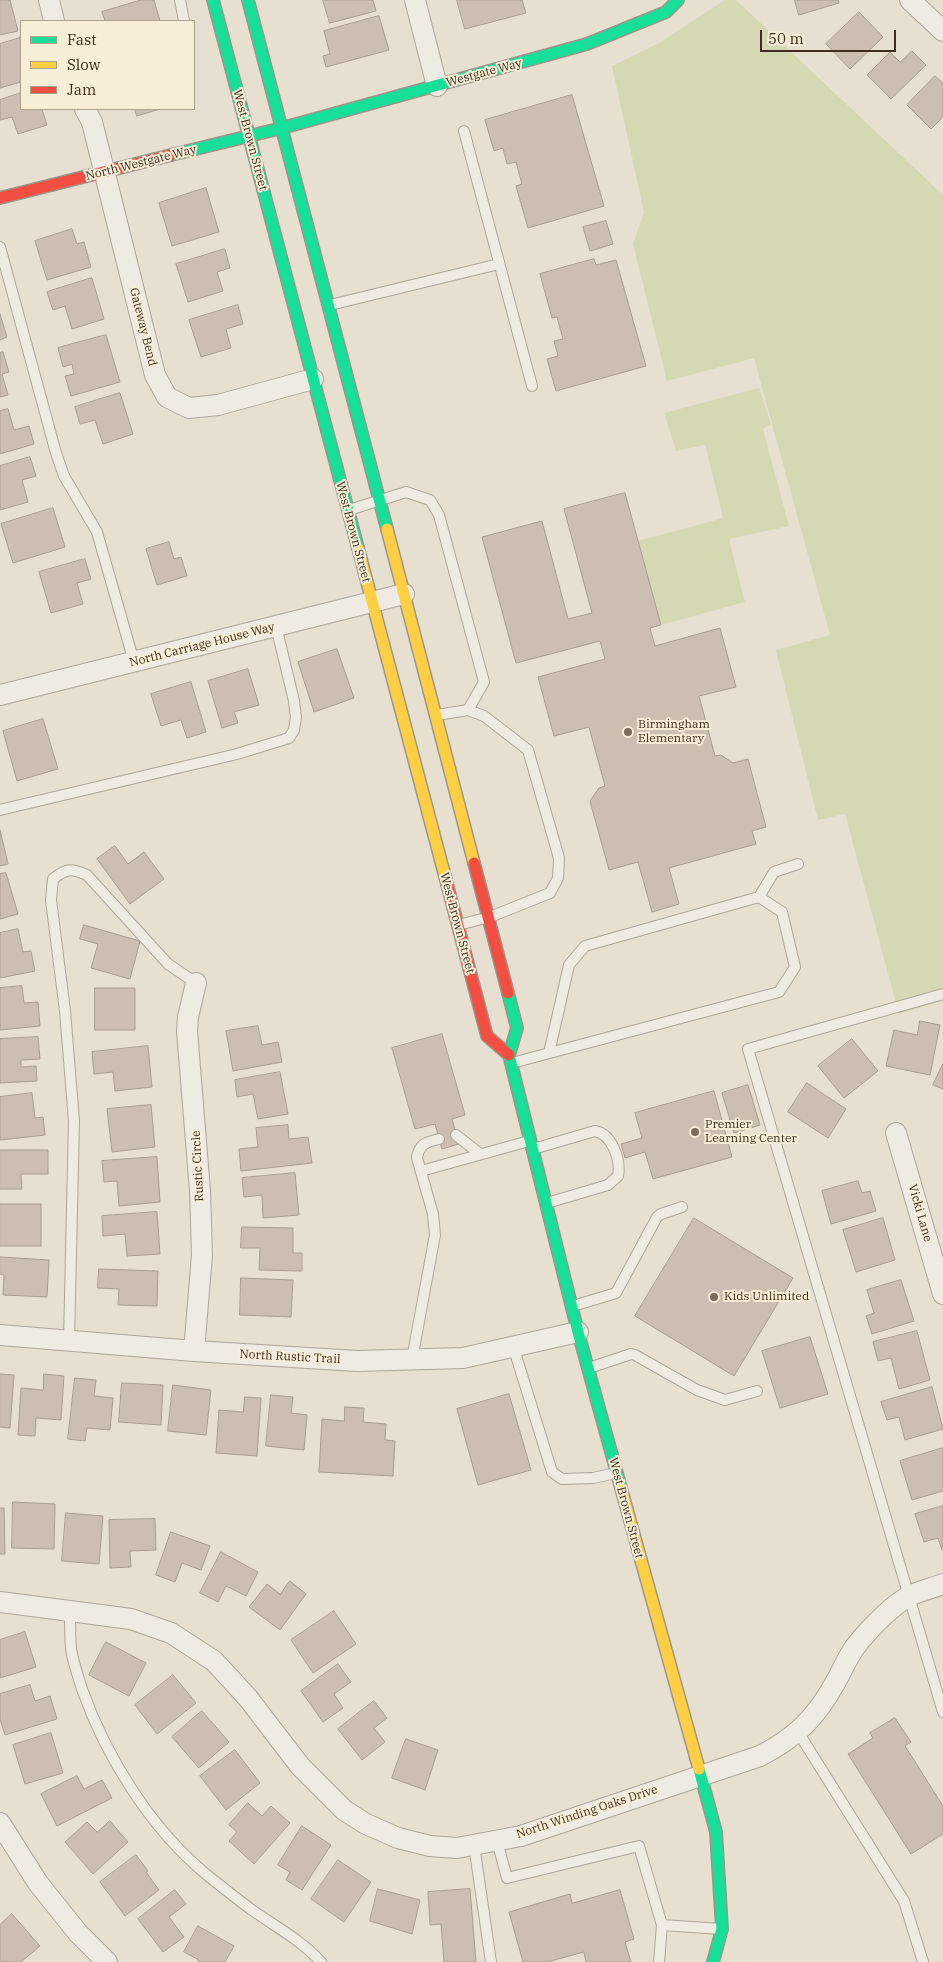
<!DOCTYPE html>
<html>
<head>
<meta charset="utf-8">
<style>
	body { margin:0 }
	#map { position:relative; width:943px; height:1962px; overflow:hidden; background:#e7e0d1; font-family:"IBM Plex Serif",serif }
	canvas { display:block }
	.legend { position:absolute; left:20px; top:20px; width:175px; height:90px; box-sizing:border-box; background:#f7eed8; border:1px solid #ada18e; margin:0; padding:6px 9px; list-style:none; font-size:15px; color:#3d2e20 }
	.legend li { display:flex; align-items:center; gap:10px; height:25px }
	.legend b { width:25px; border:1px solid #ada18e }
	.scale { position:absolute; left:760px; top:30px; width:136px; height:22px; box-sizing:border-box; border:2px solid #3d2e20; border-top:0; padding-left:6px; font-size:15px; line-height:18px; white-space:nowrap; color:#3d2e20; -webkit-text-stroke:4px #f7eed8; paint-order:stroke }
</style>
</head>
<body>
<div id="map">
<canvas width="943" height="1962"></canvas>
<ul class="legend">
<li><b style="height:6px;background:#16e098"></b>Fast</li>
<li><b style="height:6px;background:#ffcf43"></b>Slow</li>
<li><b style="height:6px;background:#f24e42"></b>Jam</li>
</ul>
<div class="scale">50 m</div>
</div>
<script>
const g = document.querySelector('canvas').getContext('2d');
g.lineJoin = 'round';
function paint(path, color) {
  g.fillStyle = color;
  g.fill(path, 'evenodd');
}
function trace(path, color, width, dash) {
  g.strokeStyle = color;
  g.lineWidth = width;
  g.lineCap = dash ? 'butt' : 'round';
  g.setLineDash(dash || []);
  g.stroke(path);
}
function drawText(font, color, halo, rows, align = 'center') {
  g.font = font + ' "IBM Plex Serif",serif';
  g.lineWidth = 4;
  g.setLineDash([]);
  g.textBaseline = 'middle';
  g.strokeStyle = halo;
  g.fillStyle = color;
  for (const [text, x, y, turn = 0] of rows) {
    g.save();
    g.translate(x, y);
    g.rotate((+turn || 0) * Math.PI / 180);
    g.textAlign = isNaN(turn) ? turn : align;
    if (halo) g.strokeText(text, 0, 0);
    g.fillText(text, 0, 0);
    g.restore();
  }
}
const green = new Path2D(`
	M725 0H736L943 195V1001L899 1014 845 814 818 820 776 650 830 635 754 358 667 381 633 244 644 212 612 66 659 43Z
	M759 388 771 424 763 429 789 526 729 539 745 602 661 625 638 541 723 518 705 445 676 451 664 413Z`);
const building = new Path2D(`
	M0 0H10L18 31 0 35Z
	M141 0H154L160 21H105L102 12Z
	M323 0H373L376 11 330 23Z
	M457 0H522L526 13 465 29Z
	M795 0H838L839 3 799 15Z
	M859 12 883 37 850 69 826 44Z
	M379 16 389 50 326 67 323 56 330 54 324 31Z
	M20 38 21 43V82L0 88V44Z
	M912 51 926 65 891 99 867 75 890 52 900 62Z
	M935 76 943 83V117L931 129 907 105Z
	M21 93V109H42L47 125 18 134 12 117 0 120V100Z
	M572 95 604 206 528 228 516 186 522 184 516 162 507 164 503 148 494 151 485 120Z
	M135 109H160L137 116Z
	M206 188 219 232 172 246 159 203Z
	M606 221 613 244 590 251 583 227Z
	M72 229 77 244 84 242 91 267 47 280 35 241Z
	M225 249 230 268 217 272 223 291 188 302 176 264Z
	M594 259 596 265 616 260 646 366 556 391 547 359 558 356 554 341 563 339 557 317 552 318 540 274Z
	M92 278 104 319 72 329 65 306 53 310 47 292Z
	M238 305 243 324 226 329 231 348 201 357 189 320Z
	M0 314 7 337 0 340Z
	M106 335 120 382 71 396 65 376 74 374 72 364 63 367 58 348Z
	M3 352 9 372 2 374 8 395 0 397V353Z
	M120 393 133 434 103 444 95 420 80 424 75 407Z
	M8 409 14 430 29 426 34 444 0 454V411Z
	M30 457 36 476 22 480 28 502 0 510V466Z
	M625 493 661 625 650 628 655 646 720 628 736 687 699 696 715 756 721 755 733 763 748 759 766 827 752 831 756 844 669 868 679 904 652 912 638 862 609 870 590 801 599 788 605 786 589 727 554 736 538 677 605 659 600 641 516 663 482 537 542 521 568 619 592 613 564 509Z
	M53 508 65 547 13 563 1 524Z
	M169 542 174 559 181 557 187 576 157 585 146 549Z
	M85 559 91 579 77 583 83 604 51 613 39 572Z
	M337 649 354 698 314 712 298 662Z
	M248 669 259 705 234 712 238 723 222 728 208 681Z
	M191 682 206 732 187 738 181 720 161 726 151 694Z
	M43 719 58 769 17 781 3 731Z
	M0 830 8 864 0 866Z
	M115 846 128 864 144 852 164 879 130 904 97 859Z
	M6 873 18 914 0 919V874Z
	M84 925 140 941 130 979 91 968 98 944 80 939Z
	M18 929 23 952 31 951 35 971 0 978V933Z
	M22 986 24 1003 38 1002 40 1026 0 1030V988Z
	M95 988H135V1030H95Z
	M920 1021 940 1025 930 1075 886 1066 894 1030 917 1035Z
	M258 1026 262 1045 278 1042 282 1062 233 1071 226 1031Z
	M442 1034 465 1115 452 1119 459 1144 442 1149 435 1124 415 1129 392 1048Z
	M38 1037 40 1059 21 1060V1067L36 1066 37 1081 0 1083V1039Z
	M852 1039 878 1071 844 1098 818 1066Z
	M148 1046 152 1087 115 1091 113 1072 94 1074 92 1052Z
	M943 1064V1089L933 1085Z
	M280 1072 288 1114 258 1119 253 1094 237 1097 235 1080Z
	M807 1083 846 1109 828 1138 788 1112Z
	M748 1085 760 1125 734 1133 722 1093Z
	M714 1091 732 1157 653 1179 645 1152 625 1158 621 1144 642 1138 635 1113Z
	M32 1093 35 1118 43 1117 45 1135 0 1140V1097Z
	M151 1105 155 1147 112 1152 107 1109Z
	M288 1125 289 1139 308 1137 312 1163 241 1171 239 1149 258 1147 256 1128Z
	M0 1150H48V1174H21L22 1189H0Z
	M157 1157 160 1202 119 1206 117 1181 104 1182 102 1161Z
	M295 1173 299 1215 263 1218 262 1195 244 1197 242 1178Z
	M858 1181 862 1193 870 1191 876 1211 831 1224 822 1191Z
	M0 1204H41V1246H0Z
	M157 1212 160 1254 127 1256 125 1234 103 1236 102 1216Z
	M694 1218 793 1278 734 1376 635 1316Z
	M883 1218 895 1260 856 1272 843 1230Z
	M242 1227 293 1228V1253H302V1271L259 1270 260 1248H241Z
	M0 1257 49 1260 47 1297 3 1295 4 1275 0 1274Z
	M99 1269 158 1271 157 1306 118 1305 119 1289 98 1288Z
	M241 1278 293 1280 291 1317 240 1315Z
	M901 1280 914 1321 872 1334 866 1316 874 1313 867 1290Z
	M917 1331 930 1380 899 1389 891 1358 878 1361 873 1342Z
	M810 1337 828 1394 780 1408 762 1351Z
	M0 1374 14 1375 10 1428 0 1427Z
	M44 1374 64 1376 61 1420 36 1418 35 1436 18 1435 21 1388 43 1390Z
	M75 1378 96 1380 94 1396 113 1398 110 1430 87 1428 85 1441 68 1439Z
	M122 1383 163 1385 161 1425 119 1422Z
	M173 1385 211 1390 206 1435 168 1431Z
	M932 1387 943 1429 905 1440 899 1417 887 1420 881 1402Z
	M509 1394 531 1470 478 1485 457 1409Z
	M271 1395 293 1397 291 1413 307 1415 304 1450 266 1446Z
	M245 1397 261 1398 257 1456 216 1453 219 1410 243 1412Z
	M345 1407 364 1408 363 1422 386 1424 385 1440 395 1441 393 1476 319 1472 322 1419 344 1421Z
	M943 1448V1491L912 1500 900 1461Z
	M13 1502 55 1504 54 1549 12 1548Z
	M943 1506V1549L942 1550 938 1538 924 1542 915 1514Z
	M0 1508H4L5 1554H0Z
	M66 1513 103 1516 99 1564 62 1561Z
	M155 1519 156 1550 130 1551 131 1567 110 1568 109 1520Z
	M171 1532 210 1546 201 1570 182 1563 175 1582 156 1575Z
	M221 1552 258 1572 246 1596 226 1586 218 1602 200 1593Z
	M290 1581 306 1594 280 1630 249 1607 267 1584 280 1594Z
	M334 1611 356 1644 313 1673 291 1640Z
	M25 1632 36 1667 0 1678V1640Z
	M106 1642 146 1663 129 1696 89 1675Z
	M338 1664 351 1682 334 1694 343 1708 323 1722 301 1691Z
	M173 1675 196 1703 157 1734 135 1705Z
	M30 1685 35 1701 50 1696 57 1719 5 1735 0 1719V1694Z
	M374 1701 387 1718 374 1728 385 1742 362 1760 338 1729Z
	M202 1711 229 1742 199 1768 172 1737Z
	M895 1718 911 1742 905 1746 943 1806V1834L911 1854 848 1754 873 1738 870 1733Z
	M51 1733 63 1773 25 1784 13 1745Z
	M406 1739 438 1750 425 1790 392 1778Z
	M235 1750 260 1783 226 1810 200 1776Z
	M77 1776 84 1789 102 1780 112 1798 57 1826 41 1794Z
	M248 1803 262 1816 271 1806 290 1823 254 1864 229 1841 237 1832 229 1825Z
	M110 1821 128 1842 93 1874 65 1842 87 1822 97 1832Z
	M302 1826 331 1845 302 1890 286 1880 290 1872 278 1865Z
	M136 1855 148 1871 146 1872 159 1890 125 1916 100 1882Z
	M338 1860 371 1882 344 1922 311 1899Z
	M378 1889 420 1900 412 1934 370 1921Z
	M470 1889 476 1962H444L441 1924 430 1925 428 1892Z
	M175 1890 186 1904 169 1917 184 1937 163 1952 138 1919Z
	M620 1890 634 1939 625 1942 631 1962H586L584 1952 547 1962H523L509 1912 570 1894 572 1903Z
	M12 1914 40 1946 21 1962H0V1925Z
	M198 1926 234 1946 225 1962H198L199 1960 184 1952Z`);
const lane = new Path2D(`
	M180 0 184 21
	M464 131 532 386
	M0 247 56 453 64 476 97 532 134 662
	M330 305 499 264
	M349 510 406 492 430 500 439 515 484 682 468 710
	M437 715 468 710 484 716 528 750 559 858 558 878 550 893 490 917 458 925
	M0 810 237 754 289 738 294 730 296 717 294 701 276 626
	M759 897 774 872 798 864
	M943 994 748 1049 943 1712
	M512 1063 779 992 795 967 782 912 759 897 585 946 569 965 549 1053
	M456 1135 480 1154
	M533 1149 595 1131C612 1134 621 1160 618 1176L608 1185 547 1203
	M421 1171 529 1141
	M573 1306 616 1293 657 1217 661 1214 682 1207
	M69 1341 74 1121 65 1011 51 900 53 879C67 868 71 868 87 875L168 964 196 983
	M513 1346 552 1472 562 1479 593 1478 616 1473
	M412 1359 435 1235 433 1214 417 1158C419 1144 426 1142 439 1139
	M589 1368 631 1354 635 1355 697 1390 725 1400 757 1391
	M70 1611C70 1623 70 1636 71 1649 73 1662 78 1676 82 1689 106 1757 151 1829 207 1875 222 1887 237 1899 252 1910 276 1927 301 1940 321 1962
	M798 1732 904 1901 923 1962
	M497 1841 507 1878 639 1846 662 1925 722 1929
	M474 1845 491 1962
	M659 1962 662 1925`);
const street = new Path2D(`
	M49 0 54 21
	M415 0 437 86
	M910 0 943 31
	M85 109 92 122 155 375 167 397 189 408 218 405 313 379
	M0 695 404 594
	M896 1133 943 1294
	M0 1335 194 1351 357 1361 463 1358 578 1332
	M194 1351 202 1255 200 1191 187 1031 188 1017 196 983
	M0 1602 131 1619 171 1633 214 1661 248 1698 300 1766 344 1810 366 1824 398 1838 430 1846 457 1848 521 1836 760 1756C795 1738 816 1718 835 1683 842 1671 847 1658 855 1647 867 1631 893 1604 911 1595 921 1591 932 1588 943 1584
	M0 1823 38 1883 78 1933 107 1962`);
const fast = new Path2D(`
	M213 0 358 548
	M248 0 387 529
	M171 155 282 128 587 44 666 12 678 0
	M508 993 517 1028 509 1055 578 1332 621 1488
	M699 1769 716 1832 722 1929 713 1962`);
const slow = new Path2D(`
	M387 529 474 863
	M358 548 447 884
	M621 1488 699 1769`);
const jam = new Path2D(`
	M0 198 171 155
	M474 863 508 993
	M447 884 487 1036 509 1055`);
const markers = [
	[628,732,5,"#786c5e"],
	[695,1132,5,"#786c5e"],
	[714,1297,5,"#786c5e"]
];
const streetNames = [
	["Westgate Way",484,73,-15],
	["West Brown Street",250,140,75],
	["North Westgate Way",141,163,-14],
	["Gateway Bend",143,327,76],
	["West Brown Street",353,532,75],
	["North Carriage House Way",202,645,-14],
	["West Brown Street",457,923,75],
	["Rustic Circle",198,1166,-93],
	["Vicki Lane",920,1213,74],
	["North Rustic Trail",290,1357,3],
	["West Brown Street",626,1508,75],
	["North Winding Oaks Drive",587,1812,-18]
];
const poiNames = [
	["Birmingham",638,725],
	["Elementary",638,739],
	["Premier",705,1125],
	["Learning Center",705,1139],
	["Kids Unlimited",724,1297]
];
paint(green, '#d6d7b3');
paint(building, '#cbbfb2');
trace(building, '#a89c90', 1);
trace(lane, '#ada599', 12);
trace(street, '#ada599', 22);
trace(fast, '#9c958a', 14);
trace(slow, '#9c958a', 14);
trace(jam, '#9c958a', 14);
trace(lane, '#efebe3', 10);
trace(street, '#efebe3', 20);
trace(fast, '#16e098', 11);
trace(slow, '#ffcf43', 11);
trace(jam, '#f24e42', 11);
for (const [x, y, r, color] of markers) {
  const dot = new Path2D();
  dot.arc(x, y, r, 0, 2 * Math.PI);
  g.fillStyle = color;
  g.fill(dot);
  trace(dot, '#f7eed8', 2);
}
drawText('12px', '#3d2e20', '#f7eed8', streetNames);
drawText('12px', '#3d2e20', '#f7eed8', poiNames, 'left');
</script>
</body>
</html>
